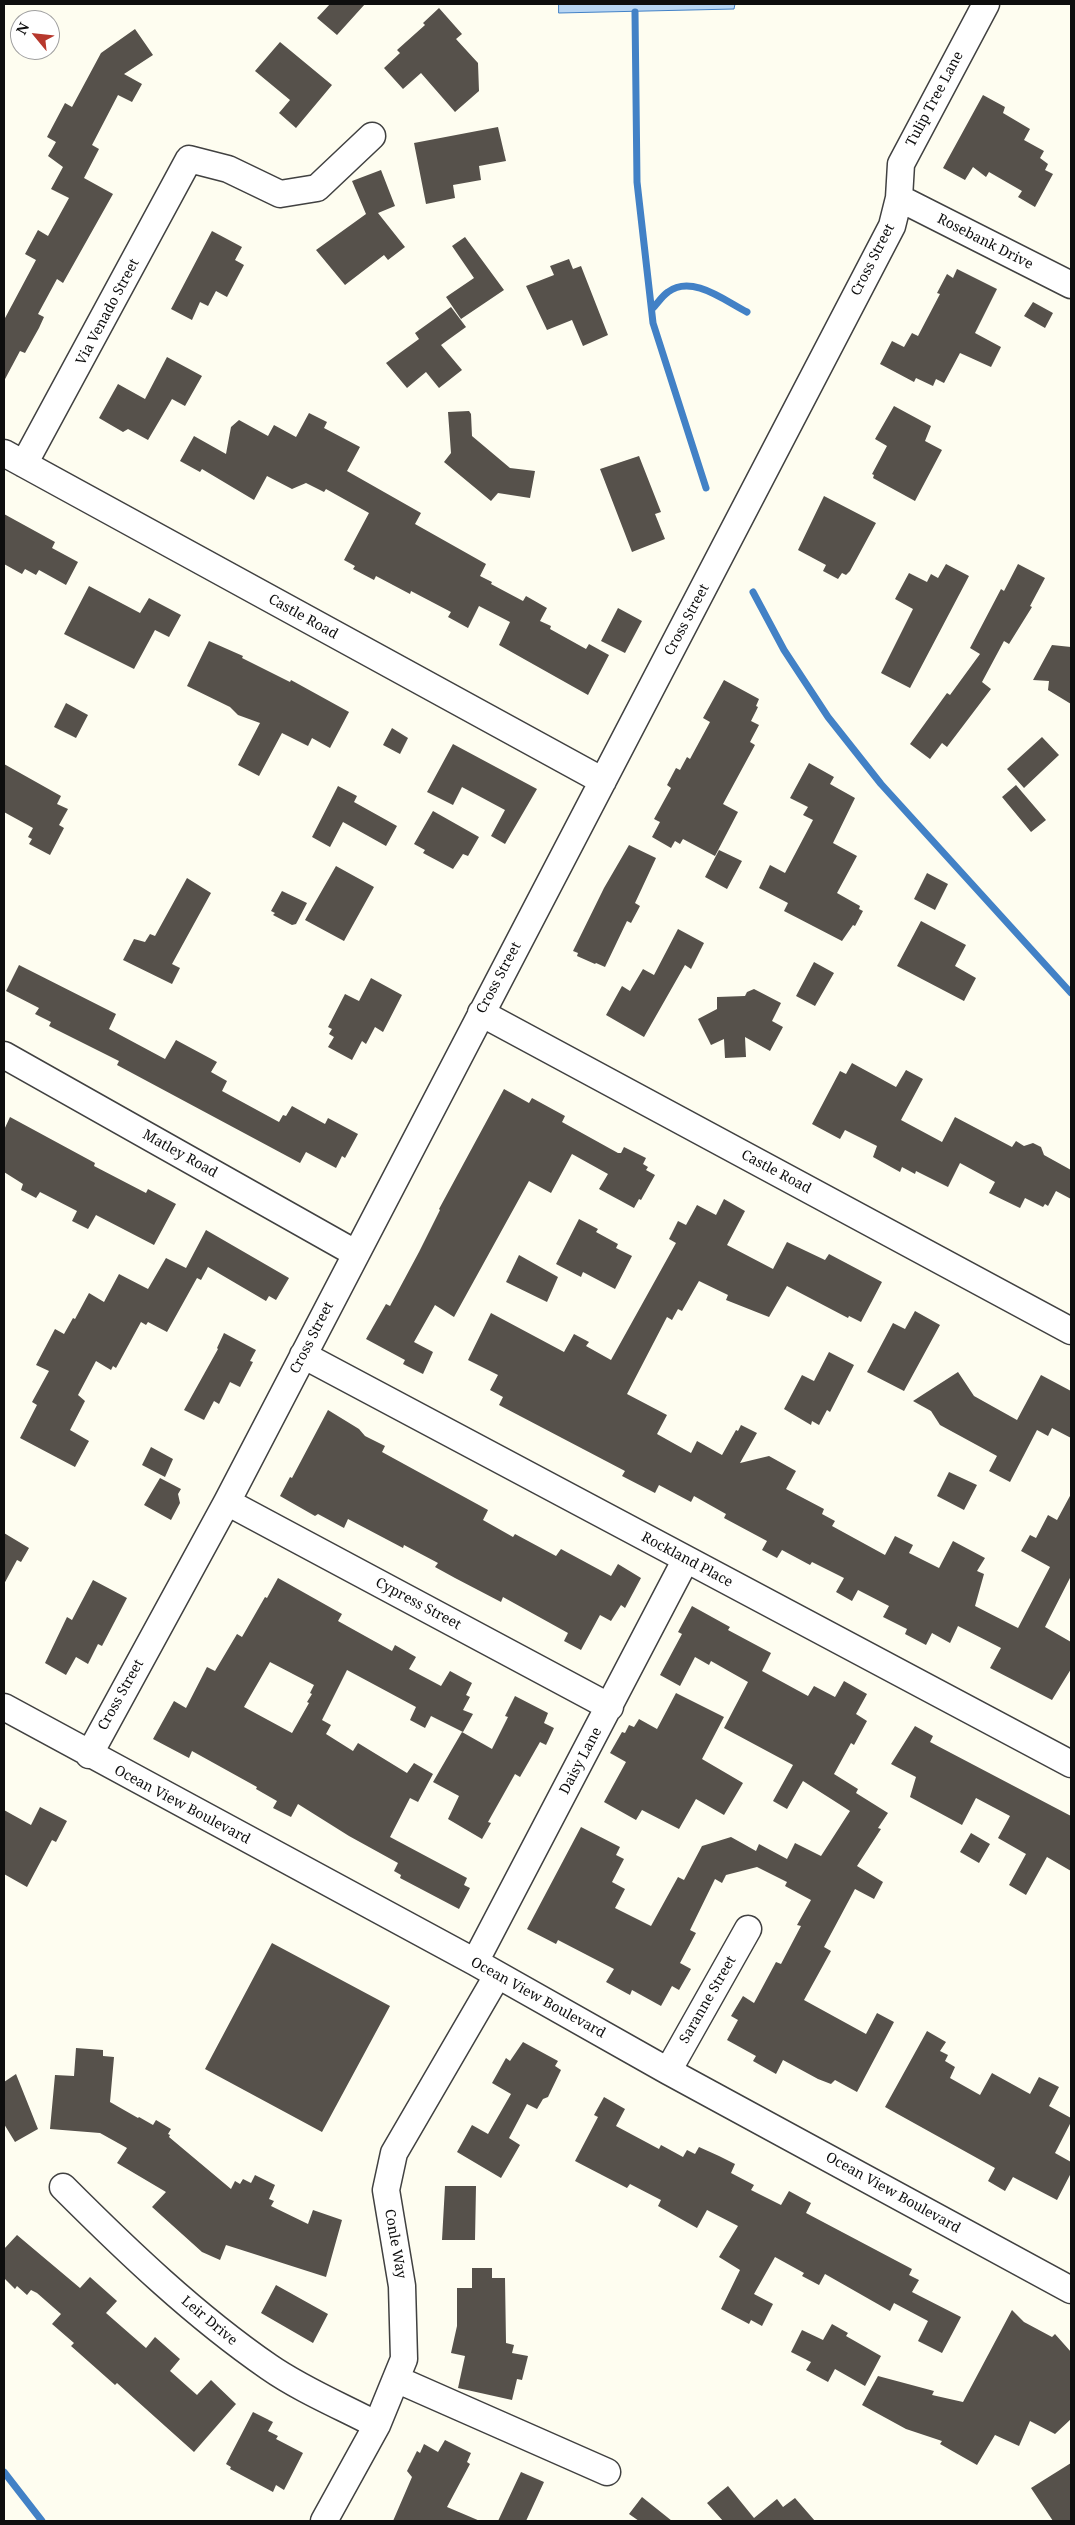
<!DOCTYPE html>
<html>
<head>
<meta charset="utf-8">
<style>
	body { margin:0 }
	#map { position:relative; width:1075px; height:2525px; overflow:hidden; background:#fefdf0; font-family:"Noto Serif",serif }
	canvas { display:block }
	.frame { position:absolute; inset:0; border:5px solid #0e0e0e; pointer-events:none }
	.north { position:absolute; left:10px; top:10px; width:50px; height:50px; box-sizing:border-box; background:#fff; border:1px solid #9f9f9f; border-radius:50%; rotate:298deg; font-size:14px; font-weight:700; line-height:20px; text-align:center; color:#0e0e0e }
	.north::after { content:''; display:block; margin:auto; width:18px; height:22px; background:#b7382d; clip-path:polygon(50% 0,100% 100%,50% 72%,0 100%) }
</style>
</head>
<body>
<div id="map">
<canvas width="1075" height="2525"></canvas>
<div class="frame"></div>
<div class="north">N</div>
</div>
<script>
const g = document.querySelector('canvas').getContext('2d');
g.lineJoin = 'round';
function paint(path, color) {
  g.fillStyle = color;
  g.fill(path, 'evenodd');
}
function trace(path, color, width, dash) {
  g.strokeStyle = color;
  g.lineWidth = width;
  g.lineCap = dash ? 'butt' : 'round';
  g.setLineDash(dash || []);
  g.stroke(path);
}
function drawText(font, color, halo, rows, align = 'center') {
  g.font = font + ' "Noto Serif",serif';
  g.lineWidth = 5;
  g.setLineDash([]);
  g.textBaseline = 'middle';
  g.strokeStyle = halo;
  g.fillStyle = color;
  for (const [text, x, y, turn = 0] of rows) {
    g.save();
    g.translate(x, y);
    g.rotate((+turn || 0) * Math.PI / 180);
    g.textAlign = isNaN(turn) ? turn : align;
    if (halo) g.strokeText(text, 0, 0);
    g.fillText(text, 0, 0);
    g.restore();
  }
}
const water = new Path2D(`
	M559 4H735L734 9 559 13Z`);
const stream = new Path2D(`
	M635 12 637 182 653 323 706 488
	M652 309C657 304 662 296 668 292 692 274 725 301 747 312
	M753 592 784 650 828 717 881 784 1071 993
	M4 2472 42 2521`);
const building = new Path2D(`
	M330 4H365L337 35 317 18Z
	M439 8 462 34 456 39 478 63 479 91 455 112 421 73 403 89 384 68 400 53 397 50 425 25 423 23Z
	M135 29 153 55 124 74 142 84 132 102 118 95 92 145 99 149 84 178 113 194 63 283 57 279 38 314 44 317 39 328 25 353 20 351 4 381V320L36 260 25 254 38 230 48 236 69 198 51 189 63 167 48 156 56 142 47 137 65 103 72 107 101 53Z
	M280 42 332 85 296 128 279 113 290 100 255 71Z
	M983 95 1005 107 1003 113 1030 129 1024 140 1044 151 1040 158 1048 164 1045 170 1053 174 1035 207 1018 197 1022 191 989 172 986 177 973 167 965 180 943 168Z
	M498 127 506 161 479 166 481 180 453 185 455 198 426 204 414 143Z
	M381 170 395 206 378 213 405 247 388 260 384 255 345 285 316 250 366 214 352 181Z
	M212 231 242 247 235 260 244 265 227 297 216 291 208 306 200 302 192 320 171 309Z
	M465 237 504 290 461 319 446 297 474 278 452 246Z
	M569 259 573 269 581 266 608 335 583 346 572 320 547 330 526 286 554 275 550 266Z
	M957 269 997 289 975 333 1001 347 991 367 960 353 944 383 936 379 933 386 916 378 914 382 880 364 892 341 904 347 912 333 918 336 940 294 937 293 947 274 953 278Z
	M1033 302 1053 313 1045 328 1024 316Z
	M451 307 466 327 441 345 462 370 439 388 426 372 407 388 386 363 419 339 415 333Z
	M167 357 202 376 185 406 172 399 148 440 128 429 123 432 99 418 118 384 145 399Z
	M894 406 931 426 925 441 942 450 915 501 873 478 874 475 872 474 887 446 875 439Z
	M469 411 471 414 472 436 510 468 535 471 530 498 498 493 491 501 444 462 451 453 448 412Z
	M309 413 327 422 324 428 360 447 347 471 421 513 415 524 486 564 480 576 492 582 491 584 523 601 526 596 547 608 540 621 551 626 550 629 586 649 589 644 609 655 588 695 499 645 510 622 479 606 468 628 448 617 451 612 411 591 410 594 376 576 374 580 353 569 355 566 344 560 369 513 326 489 324 492 306 483 292 489 267 476 254 500 202 469 200 472 180 461 194 436 226 454 231 427 239 420 268 436 274 425 296 437Z
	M639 456 661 512 655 514 665 539 632 552 600 469Z
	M824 496 876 523 850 571 846 575 842 573 838 579 823 571 826 565 798 550Z
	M4 514 55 542 52 548 78 562 66 585 39 570 36 575 25 569 22 574 4 564Z
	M946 564 969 576 910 688 881 673 913 609 895 599 909 573 927 582 931 574 938 578Z
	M1018 564 1045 578 1030 606 1032 607 1009 644 1004 641 982 682 991 689 947 747 942 743 930 759 910 744 947 693 950 695 980 654 970 648 1001 589 1004 591Z
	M89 586 140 613 149 598 181 615 169 637 155 630 134 669 64 634Z
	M618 608 642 621 625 653 601 641Z
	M209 641 243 656 242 658 290 682 291 680 349 712 330 748 312 738 308 746 282 733 259 776 238 765 260 723 238 715 230 707 187 686Z
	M1052 645 1071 647V704L1048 690 1049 681 1033 680Z
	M724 680 759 699 756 706 758 707 751 721 759 725 750 742 755 745 723 804 738 812 715 856 683 839 680 844 675 841 671 848 652 837 660 822 654 819 671 788 667 785 676 768 680 770 687 757 690 759 710 722 703 718Z
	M66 703 88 715 76 738 54 727Z
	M392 728 408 738 400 754 383 745Z
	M1042 737 1059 755 1024 788 1007 769Z
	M453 744 537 789 505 844 491 836 505 810 462 787 453 805 427 792Z
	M809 763 834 777 830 784 855 798 833 843 857 856 837 893 860 906 859 909 863 911 855 926 853 925 842 941 784 911 788 903 759 888 770 865 785 873 813 820 803 815 808 807 790 798Z
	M4 764 61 796 57 804 68 809 59 825 64 828 50 855 29 844 32 839 28 837 33 828 4 812Z
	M1016 785 1046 820 1031 832 1002 797Z
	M338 786 357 796 354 802 397 826 386 846 343 822 330 847 312 837Z
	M433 811 479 837 468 856 463 854 453 869 423 853 425 850 414 844Z
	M629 845 656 858 635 903 640 906 631 923 627 921 605 967 596 963 595 964 577 956 578 953 573 951 604 888Z
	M719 850 742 861 727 889 705 877Z
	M336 866 374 887 344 941 305 920Z
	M927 873 948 884 935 910 914 899Z
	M187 878 211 893 172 964 180 968 172 984 123 960 134 939 145 942 150 934 155 936Z
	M282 891 307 903 296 924 292 925 273 915 275 913 271 911Z
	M921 921 966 945 955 966 976 978 964 1001 897 966Z
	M678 929 704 943 691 969 685 965 644 1037 606 1015 622 986 630 991 643 969 654 975Z
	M814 962 834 973 815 1006 796 996Z
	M19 965 116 1014 109 1029 165 1059 176 1040 217 1062 211 1072 227 1081 222 1091 279 1122 283 1115 286 1116 292 1106 325 1124 328 1118 358 1134 345 1158 342 1156 336 1168 306 1152 300 1163 117 1065 119 1061 49 1026 51 1022 35 1014 39 1008 6 991Z
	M371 978 402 995 383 1032 375 1027 366 1044 362 1041 352 1060 328 1047 334 1037 329 1034 332 1029 328 1027 345 994 359 1001Z
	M754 989 781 1003 772 1021 783 1027 770 1051 745 1037 746 1057 725 1058 724 1039 711 1045 698 1019 717 1009V997L745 996 747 992Z
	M852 1063 896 1087 906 1070 923 1079 901 1120 942 1142 955 1117 1012 1147 1016 1141 1024 1146 1033 1143 1041 1147 1044 1155 1071 1170V1199L1056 1191 1048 1206 1045 1204 1043 1207 1025 1198 1020 1208 989 1193 995 1182 960 1163 948 1187 916 1171 915 1174 902 1167 900 1172 873 1157 877 1146 845 1130 840 1139 812 1124 840 1071 846 1074Z
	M504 1089 529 1103 532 1098 565 1116 562 1122 618 1153H621L624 1147 646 1158 643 1164 648 1167 646 1170 655 1175 641 1200 639 1199 634 1208 599 1189 608 1174 572 1154 551 1193 529 1181 454 1317 435 1305 414 1342 433 1352 423 1374 403 1364 405 1360 366 1339 386 1304 390 1306 419 1252 440 1210 439 1209Z
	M10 1117 95 1163 94 1166 146 1193 148 1189 176 1204 154 1245 96 1215 88 1229 72 1221 77 1211 40 1192 36 1198 21 1190 23 1184 4 1172V1130Z
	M724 1199 745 1211 727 1245 773 1269 787 1242 825 1260 829 1254 882 1282 861 1322 849 1316 848 1318 787 1286 769 1317 726 1300 728 1295 699 1281 682 1311 678 1309 672 1320 667 1317 627 1394 667 1415 657 1434 691 1453 697 1441 722 1455 736 1430 738 1431 741 1425 757 1433 740 1463 769 1456 796 1471 786 1489 824 1509 822 1514 835 1521 832 1526 885 1555 895 1536 913 1545 909 1553 939 1568 953 1541 985 1558 977 1571 984 1574 975 1606 1018 1628 1050 1567 1021 1551 1030 1535 1036 1538 1048 1515 1057 1520 1071 1494V1576L1045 1627 1071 1642V1669L1052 1700 990 1668 1001 1648 958 1626 950 1643 932 1633 926 1645 905 1634 907 1629 883 1617 889 1606 858 1590 852 1601 836 1592 844 1578 812 1562 810 1565 782 1550 777 1558 762 1550 767 1541 724 1518 726 1514 694 1496 691 1502 659 1485 655 1493 622 1476 625 1471 499 1405 503 1397 490 1390 498 1375 468 1360 491 1313 564 1352 574 1334 589 1342 586 1346 611 1360 676 1243 669 1239 678 1221 686 1225 697 1205 716 1215Z
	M579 1219 598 1229 596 1232 618 1244 616 1248 632 1256 615 1289 583 1272 581 1277 556 1264Z
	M206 1230 289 1278 276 1300 269 1296 266 1301 208 1267 201 1280 197 1278 167 1332 148 1322 146 1325 141 1322 116 1368 113 1366 111 1370 96 1361 78 1395 85 1401 70 1430 89 1441 75 1467 20 1438 37 1405 32 1402 49 1371 36 1365 55 1329 64 1334 73 1318 75 1319 89 1293 104 1302 119 1274 148 1289 166 1258 186 1268Z
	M519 1255 558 1277 547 1302 506 1282Z
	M915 1311 940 1325 904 1391 867 1372 893 1323 905 1329Z
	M224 1333 256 1350 250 1361 253 1362 240 1387 230 1382 219 1404 214 1401 204 1420 184 1410 218 1349 217 1348Z
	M829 1352 854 1365 830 1412 827 1410 819 1425 812 1421 811 1425 784 1409 802 1375 814 1381Z
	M958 1372 974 1396 1017 1420 1041 1375 1071 1391V1438L1052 1428 1048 1436 1037 1430 1010 1482 989 1471 997 1456 940 1425 931 1411 913 1401Z
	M328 1410 359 1429 365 1436 385 1446 382 1452 488 1510 483 1520 513 1537 515 1534 556 1556 561 1549 611 1576 618 1564 641 1578 625 1608 621 1605 611 1621 600 1615 581 1650 564 1641 568 1633 503 1597 501 1602 455 1578 435 1567 438 1563 404 1545 403 1548 348 1519 344 1528 318 1514 315 1516 280 1496 290 1477 292 1478Z
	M151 1447 173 1459 165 1477 142 1465Z
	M949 1472 977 1485 964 1510 937 1496Z
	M160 1478 181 1489 178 1494 180 1503 171 1520 144 1505Z
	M4 1533 29 1548 21 1562 17 1560 4 1584Z
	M278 1578 342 1614 338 1621 392 1651 395 1645 416 1657 409 1669 441 1686 450 1671 472 1683 466 1695 470 1697 463 1710 473 1714 463 1732 431 1716 425 1728 410 1720 416 1707 347 1670 322 1720 331 1725 326 1734 353 1751 358 1743 407 1773 414 1763 433 1774 418 1802 410 1798 390 1837 467 1878 464 1885 470 1888 459 1909 400 1878 401 1875 394 1871 398 1863 349 1836 298 1804 291 1817 273 1808 277 1801 256 1789 257 1787 192 1751 189 1758 153 1739 174 1701 186 1708 207 1667 215 1671 237 1634 242 1637 265 1597 267 1598ZM270 1662 314 1685 310 1693 312 1694 307 1702 309 1703 292 1733 244 1707Z
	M93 1580 127 1598 102 1646 98 1644 88 1664 76 1657 66 1675 45 1663 67 1617 72 1620Z
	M692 1606 730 1627 728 1630 771 1653 762 1671 808 1696 814 1686 835 1697 844 1681 867 1694 856 1714 867 1721 854 1745 851 1743 834 1774 858 1789 856 1793 888 1813 878 1828 881 1829 857 1866 883 1882 874 1899 855 1889 824 1947 831 1951 804 2000 866 2034 877 2013 894 2022 857 2092 835 2080 831 2084 818 2079 783 2060 776 2074 753 2061 756 2056 727 2040 738 2020 731 2016 743 1996 754 2003 776 1962 781 1964 801 1926 797 1925 811 1900 785 1886 787 1882 757 1867 726 1875 722 1883 715 1879 690 1930 696 1933 680 1963 691 1969 679 1990 672 1986 661 2006 632 1990 630 1995 606 1982 614 1969 558 1940 556 1944 527 1929 581 1827 620 1847 616 1855 624 1859 612 1882 625 1889 615 1908 651 1926 678 1877 684 1880 702 1846 731 1837 756 1851 759 1844 787 1859 795 1843 821 1856 850 1811 803 1781 787 1809 773 1801 793 1765 724 1728 748 1682 711 1661 709 1665 695 1657 680 1686 660 1675 682 1634 678 1632Z
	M676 1693 724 1717 702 1759 743 1783 724 1815 696 1799 679 1829 642 1810 636 1820 604 1802 626 1762 610 1753 622 1732 625 1733 629 1725 634 1727 639 1719 657 1729Z
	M515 1696 548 1713 544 1723 554 1728 546 1745 540 1742 520 1777 515 1774 488 1822 491 1823 482 1839 448 1819 459 1796 433 1782 462 1732 492 1749 508 1717 505 1716Z
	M915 1726 933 1736 930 1742 1071 1816V1871L1047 1857 1026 1895 1009 1885 1026 1854 998 1838 1010 1816 976 1798 962 1825 910 1797 916 1777 891 1764Z
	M40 1807 67 1821 56 1842 52 1840 27 1887 4 1874V1810L31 1825Z
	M971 1833 990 1844 979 1863 960 1852Z
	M272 1943 390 2006 322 2132 205 2069Z
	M927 2031 946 2042 940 2051 948 2055 945 2061 955 2067 950 2078 980 2095 992 2073 1030 2094 1039 2077 1059 2087 1049 2106 1071 2118V2122L1055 2153 1071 2162V2173L1057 2200 1013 2177 1005 2191 988 2181 995 2168 885 2107Z
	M523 2042 558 2061 555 2066 561 2070 548 2097 543 2099 537 2109 527 2104 509 2138 520 2145 501 2178 457 2152 472 2125 488 2134 511 2094 492 2083 506 2058 510 2061Z
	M76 2048 103 2050V2056L114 2057 110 2102 138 2118 139 2117 153 2125 156 2120 171 2129 168 2134 170 2135 169 2137 231 2189 235 2181 240 2184 243 2179 251 2183 255 2175 275 2185 269 2199 274 2201 271 2206 308 2224 313 2210 342 2220 326 2277 226 2245 220 2260 202 2252 152 2207 166 2192 117 2163 127 2148 100 2133 50 2129 55 2075 74 2076Z
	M16 2074 38 2129 15 2142 4 2124V2082Z
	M604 2097 625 2109 616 2126 659 2149 661 2145 683 2157 687 2150 695 2154 699 2147 719 2156 735 2164 731 2173 754 2185 751 2190 781 2205 789 2191 811 2203 806 2213 912 2269 909 2275 919 2280 912 2292 961 2317 942 2353 918 2341 928 2321 894 2303 890 2311 825 2274 819 2285 802 2276 804 2273 775 2257 754 2294 773 2304 762 2326 751 2320 749 2324 721 2309 740 2270 719 2257 738 2226 707 2210 697 2228 658 2206 661 2200 630 2184 627 2188 575 2161 598 2117 594 2115Z
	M445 2186H476L475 2240H442Z
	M17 2235 80 2288 90 2277 117 2301 106 2313 146 2348 155 2337 180 2359 170 2371 197 2395 211 2380 236 2404 194 2452 117 2383 115 2385 71 2346 74 2343 52 2324 61 2314 37 2293 31 2290 27 2295 17 2286 15 2289 4 2278V2249Z
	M472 2268H492V2278H505L506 2343 514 2345 512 2353 528 2356 522 2380 517 2379 512 2400 458 2388 465 2356 451 2353 457 2326V2288H472Z
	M276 2285 328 2314 313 2343 261 2313Z
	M1012 2310 1024 2322 1052 2337 1055 2334 1071 2352V2419L1055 2434 1030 2421 1019 2446 995 2435 977 2465 940 2444 942 2441 906 2429 862 2405 878 2376 934 2391 932 2395 963 2402Z
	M832 2324 848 2333 846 2336 881 2356 865 2386 835 2369 828 2382 806 2370 811 2362 791 2352 802 2330 823 2340Z
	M253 2412 273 2422 268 2431 278 2436 276 2439 303 2453 284 2490 276 2485 273 2492 230 2469 231 2467 226 2464Z
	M445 2440 471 2453 467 2462 470 2464 447 2507 480 2521H393L412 2477 407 2471 417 2451 420 2453 424 2444 438 2452Z
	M1071 2463V2521H1053L1031 2488Z
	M521 2472 544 2482 526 2521H498Z
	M728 2486 754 2518 777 2499 783 2507 795 2498 815 2521H723L707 2503Z
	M642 2497 672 2521H639L629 2514Z`);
const minor = new Path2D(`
	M899 198 1071 285
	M4 453 603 781
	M24 464 189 159 228 169 280 194 317 188 372 136
	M481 1013 1071 1331
	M4 1055 355 1253
	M303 1355 1071 1764
	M227 1502 610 1707
	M4 1707 475 1962 668 2071 1071 2290
	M89 1755 227 1502 892 226 899 198 901 164 986 4
	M475 1962 686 1559
	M668 2071 748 1929
	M63 2187C127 2251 195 2316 269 2367 302 2390 341 2406 377 2425
	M396 2379 607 2472
	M324 2521 377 2425 404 2359 402 2286 386 2190 394 2153 497 1976`);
const streetNames = [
	["Tulip Tree Lane",935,99,-62],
	["Rosebank Drive",985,242,27],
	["Cross Street",873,260,-63],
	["Via Venado Street",108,312,-62],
	["Castle Road",303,617,29],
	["Cross Street",687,620,-62],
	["Cross Street",499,978,-62],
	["Matley Road",180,1154,29],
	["Castle Road",776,1172,28],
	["Cross Street",312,1338,-63],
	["Rockland Place",687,1560,28],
	["Cypress Street",418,1604,28],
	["Cross Street",121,1695,-61],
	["Daisy Lane",581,1761,-62],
	["Ocean View Boulevard",182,1805,28],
	["Ocean View Boulevard",538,1998,29],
	["Saranne Street",708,2000,-60],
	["Ocean View Boulevard",893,2193,29],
	["Conle Way",395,2244,80],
	["Leir Drive",209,2321,40]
];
paint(water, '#b7d5f3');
trace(water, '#4281c6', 1);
trace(stream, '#4281c6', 7);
paint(building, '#56514b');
trace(minor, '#414141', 29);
trace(minor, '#fff', 26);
drawText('14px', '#0e0e0e', '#fff', streetNames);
</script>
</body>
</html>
